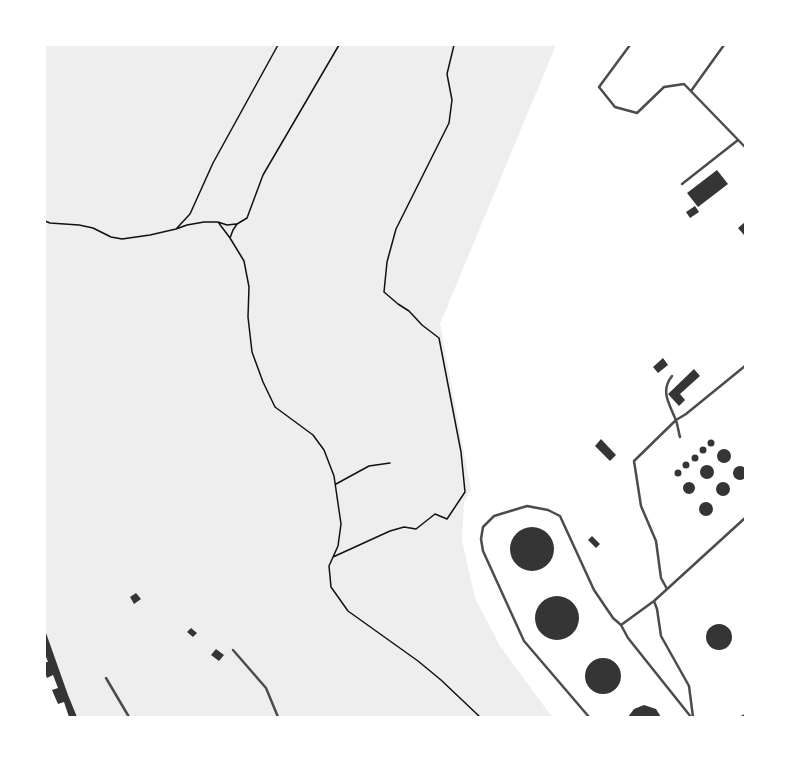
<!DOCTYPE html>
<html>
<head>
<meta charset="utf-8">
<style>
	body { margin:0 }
	#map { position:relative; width:790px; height:762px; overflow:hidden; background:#fff; font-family:"Work Sans",sans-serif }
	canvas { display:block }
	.frame { position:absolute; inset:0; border:46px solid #fff; pointer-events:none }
</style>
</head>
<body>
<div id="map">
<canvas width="790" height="762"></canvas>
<div class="frame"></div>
</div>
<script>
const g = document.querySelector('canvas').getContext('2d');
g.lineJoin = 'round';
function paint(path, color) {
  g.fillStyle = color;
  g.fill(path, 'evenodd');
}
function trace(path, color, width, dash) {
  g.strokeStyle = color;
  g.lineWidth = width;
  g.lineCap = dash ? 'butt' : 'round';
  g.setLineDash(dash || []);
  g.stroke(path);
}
const green = new Path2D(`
	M45 45H556L440 324 471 490 464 502 462 541 475 598 500 646 552 717H77L68 695 45 629Z`);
const building = new Path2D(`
	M717 170 728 184 698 207 687 193Z
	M695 206 699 212 690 218 686 212Z
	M745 222V234L744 235 738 228Z
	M663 358 668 365 658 373 653 367Z
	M694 369 700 376 680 394 685 400 679 406 668 394Z
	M601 439 616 455 610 461 595 446Z
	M707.5 443a3.5 3.5 0 1 1 7 0a3.5 3.5 0 1 1-7 0Z
	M699.5 450a3.5 3.5 0 1 1 7 0a3.5 3.5 0 1 1-7 0Z
	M717 456a7 7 0 1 1 14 0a7 7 0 1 1-14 0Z
	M691.5 458a3.5 3.5 0 1 1 7 0a3.5 3.5 0 1 1-7 0Z
	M682.5 465a3.5 3.5 0 1 1 7 0a3.5 3.5 0 1 1-7 0Z
	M700 472a7 7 0 1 1 14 0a7 7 0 1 1-14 0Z
	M733 473a7 7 0 1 1 14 0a7 7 0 1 1-14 0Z
	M674.5 473a3.5 3.5 0 1 1 7 0a3.5 3.5 0 1 1-7 0Z
	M683 488a6 6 0 1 1 12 0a6 6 0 1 1-12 0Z
	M716 489a7 7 0 1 1 14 0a7 7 0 1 1-14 0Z
	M699 509a7 7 0 1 1 14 0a7 7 0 1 1-14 0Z
	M510 549a22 22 0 1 1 44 0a22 22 0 1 1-44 0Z
	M592 536 600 544 596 548 588 540Z
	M136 593 141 599 134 604 130 597Z
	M535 618a22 22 0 1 1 44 0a22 22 0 1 1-44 0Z
	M706 637a13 13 0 1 1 26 0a13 13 0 1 1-26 0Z
	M191 628 197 633 193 637 187 632Z
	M45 630 68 695 77 717H69L64 702 58 704 52 690 58 688 53 675 47 678 45 673V662H48L45 654Z
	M216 649 224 655 219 661 211 655Z
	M585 676a18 18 0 1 1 36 0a18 18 0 1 1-36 0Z
	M644 705 656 709 661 717H628L634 709Z`);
const path = new Path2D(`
	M45 221 50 223 79 225 93 228 111 237 122 239 150 235 176 229 187 225 204 222H218L230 238 244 261 249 287 248 317 252 352 263 382 275 407 313 435 324 450 334 476 341 524 338 546 329 566 331 587 348 611 418 661 441 680 480 717
	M218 222 227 225 236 224
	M177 228 190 214 213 163 278 45
	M230 238 233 230 237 224 247 218 263 175 339 45
	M336 484 369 466 390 463
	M333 557 390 531 404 527 416 529 435 514 447 519 465 492 461 452 439 338 422 325 409 311 398 304 384 292 387 262 396 229 449 123 452 100 447 74 454 45`);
const service = new Path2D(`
	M630 45 599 87 615 107 637 113 664 87 684 84 745 147
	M691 91 724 45
	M682 184 738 140
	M672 376C660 391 669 403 675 418 678 424 678 431 680 437
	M667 589 661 578 656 541 641 506 634 461 676 420 686 414 745 366
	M654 601 657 609 661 636 689 686 693 717
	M621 625 654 601 745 518
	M233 650 266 688 278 717
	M106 678 129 717
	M589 717 524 641 483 551 481 539 483 527 494 516 527 506 548 510 560 516 594 590 613 618 621 625 628 638 691 717
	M741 717 745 715`);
paint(green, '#eee');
paint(building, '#353535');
trace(path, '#111', 1.5);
trace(service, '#4c4c4c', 2.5);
</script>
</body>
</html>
